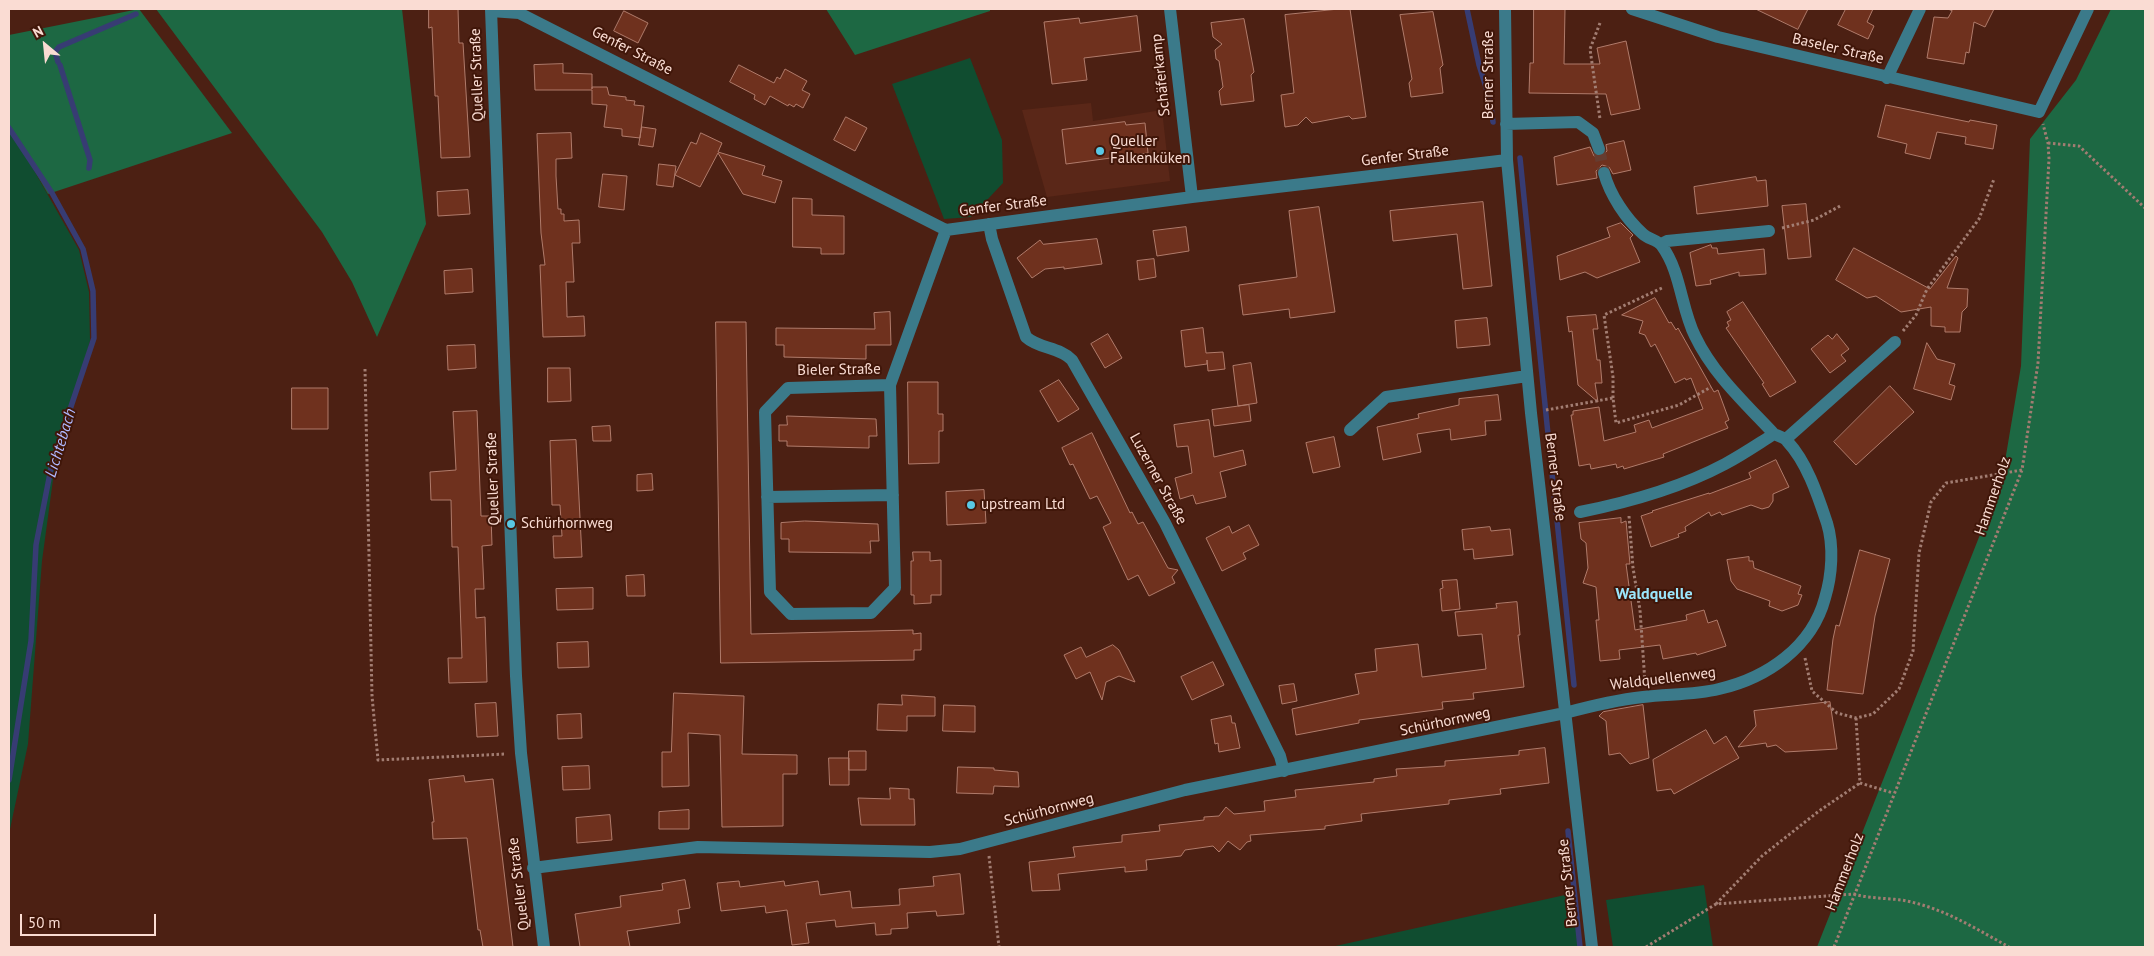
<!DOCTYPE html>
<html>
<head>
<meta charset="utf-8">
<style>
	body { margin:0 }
	#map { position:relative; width:2154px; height:956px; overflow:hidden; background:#4c2013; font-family:"PT Sans",sans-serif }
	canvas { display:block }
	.frame { position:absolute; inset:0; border:10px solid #fadcd3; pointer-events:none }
	.north { position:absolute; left:20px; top:20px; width:50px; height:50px; -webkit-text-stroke:4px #401609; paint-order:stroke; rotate:332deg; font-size:14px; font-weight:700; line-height:20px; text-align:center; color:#fadcd3 }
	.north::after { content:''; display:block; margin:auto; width:18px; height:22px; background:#fadcd3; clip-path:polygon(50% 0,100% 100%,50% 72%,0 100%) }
	.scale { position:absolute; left:20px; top:914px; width:136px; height:22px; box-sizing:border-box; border:2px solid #fadcd3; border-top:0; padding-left:6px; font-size:15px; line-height:18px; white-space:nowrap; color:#fadcd3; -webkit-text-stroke:4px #401609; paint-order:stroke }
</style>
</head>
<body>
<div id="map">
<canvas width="2154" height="956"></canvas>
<div class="frame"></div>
<div class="north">N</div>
<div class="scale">50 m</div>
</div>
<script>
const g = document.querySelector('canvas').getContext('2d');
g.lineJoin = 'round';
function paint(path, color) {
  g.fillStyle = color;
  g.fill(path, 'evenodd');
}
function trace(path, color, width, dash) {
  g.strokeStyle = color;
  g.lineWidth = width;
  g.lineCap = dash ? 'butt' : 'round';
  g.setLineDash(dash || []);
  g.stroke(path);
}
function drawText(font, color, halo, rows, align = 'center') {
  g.font = font + ' "PT Sans",sans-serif';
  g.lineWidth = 4;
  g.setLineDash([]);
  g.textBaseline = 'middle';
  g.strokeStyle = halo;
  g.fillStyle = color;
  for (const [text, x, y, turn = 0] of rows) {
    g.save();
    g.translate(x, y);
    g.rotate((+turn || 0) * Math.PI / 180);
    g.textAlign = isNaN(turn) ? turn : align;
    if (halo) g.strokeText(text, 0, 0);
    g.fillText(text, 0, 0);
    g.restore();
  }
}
const built = new Path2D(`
	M1091 103 1093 121 1162 110 1170 181 1047 197 1022 110Z`);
const green = new Path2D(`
	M970 58 1002 140 1003 183 971 217 944 219 892 84Z
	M9 126 79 250 89 292 90 341 55 465 42 561 28 744 9 834Z
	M1704 885 1713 947H1613L1606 900Z
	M1574 893 1579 947H1331Z`);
const forest = new Path2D(`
	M139 9 232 133 48 194 9 126V35Z
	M156 9H402L426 224 377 337 352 282 322 232Z
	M826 9H990V11L855 55Z
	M2111 9H2145V947H1817L2002 479 2021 366 2030 139 2076 80Z`);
const stream = new Path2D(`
	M1467 9 1479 65 1490 100 1493 122
	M58 62 55 52 59 47 136 14
	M60 65 90 160 89 168
	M9 128 52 193 83 249 93 291 94 338 52 463 36 545 31 641 9 780
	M1520 158 1556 513
	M1557 520 1574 685
	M1568 831 1580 947`);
const building = new Path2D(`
	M429 9H458L459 43H463L470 157 441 158 438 96H435L432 27 429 28Z
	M1339 9H1350L1366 117 1352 119 1349 116 1312 123 1306 117 1298 125 1285 127 1281 95 1294 93 1285 15Z
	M1534 9H1565L1564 64H1600L1597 48 1626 41 1640 109 1611 115 1606 94 1529 93 1530 63H1533Z
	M1756 9H1808L1798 29Z
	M1846 9H1873L1867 22 1874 26 1868 39 1838 25Z
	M1948 9H1994L1985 27 1974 22 1969 53 1966 52 1964 64 1927 58 1934 17 1948 18 1952 11Z
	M624 11 648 23 638 43 614 31Z
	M1433 12 1443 65 1440 68 1443 93 1411 97 1409 83 1412 79 1400 15Z
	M1137 16 1141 51 1084 58 1087 80 1052 84 1044 22 1079 18 1080 23Z
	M1244 19 1254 72 1251 75 1254 101 1221 105 1219 91 1223 87 1219 61 1216 59 1215 50 1222 44 1213 37 1211 23Z
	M563 64V73L592 74V89V87H607L609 95 626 97V100L635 101 634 105 644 106 640 138 622 136V129L604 127 607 105 592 104V90H535L534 65Z
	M739 65 774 83 777 77 780 79 785 69 807 81 802 90 810 94 803 108 796 104 794 107 789 104 788 106 770 96 765 105 754 99 755 95 730 82Z
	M1886 105 1969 122 1970 120 1997 125 1993 149 1965 144 1966 137 1937 132 1930 159 1905 153 1907 144 1878 137Z
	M846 117 867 128 855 151 834 140Z
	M1125 122 1126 125 1145 123 1148 153 1066 164 1062 130Z
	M642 127 656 129 653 147 639 145Z
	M571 133 572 158 556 159V176L558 209H561V214H564V221L579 220 580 243H572L574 282H566L567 314V317L584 316 585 336 543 337 540 265H545L541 233 537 134Z
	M701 133 722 143 718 152 765 166 762 175 782 181 775 203 743 194 718 153 700 187 675 175 691 142 696 144Z
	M1624 141 1631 170 1613 174 1609 167 1602 165 1596 171 1597 178 1557 185 1554 157 1590 147 1594 156 1601 157 1607 151 1606 145Z
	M659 164 676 166 673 187 657 185Z
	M603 174 627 176 624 210 599 207Z
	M1756 177 1757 181 1766 180 1768 206 1697 214 1694 187Z
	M468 190 470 214 438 216 437 192Z
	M793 198 812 199V215L844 216V254H821V248L793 247Z
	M1483 202 1492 286 1463 289 1457 234 1393 241 1390 211Z
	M1806 204 1811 257 1788 259 1782 206Z
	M1319 207 1335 312 1290 318 1289 309 1243 315 1239 285 1297 277 1289 211Z
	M1621 223 1633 235 1630 238 1640 262 1597 278 1585 272 1560 280 1557 256 1610 237 1607 228Z
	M1186 227 1189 251 1157 256 1153 231Z
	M1097 239 1102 264 1064 269V267L1045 269 1032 278 1017 258 1040 240 1043 244Z
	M1711 245 1712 248H1717L1718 254 1764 249 1766 274 1739 276V272L1710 280 1711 284 1696 286 1690 253Z
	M1854 248 1930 289 1956 256 1958 258 1947 288 1968 289 1967 307 1962 312 1960 332H1945V327L1931 326V307L1901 312 1876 296 1867 298 1836 280Z
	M1154 259 1156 277 1139 280 1137 261Z
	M472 269 473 292 445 294 444 271Z
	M1655 298 1669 323 1671 322 1676 330 1678 328 1714 392 1718 390 1729 420 1725 422 1728 428 1663 454 1664 457 1624 469 1623 466 1617 468 1616 464 1591 469 1590 464 1579 466 1571 415H1573V411L1599 407 1604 441 1636 432 1634 425 1649 420 1652 428 1703 409 1691 378 1686 380 1685 378 1675 383 1655 344 1651 347 1645 335 1639 333 1643 321 1622 315Z
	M1743 302 1796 382 1770 397 1762 384 1764 383 1726 328 1729 326 1727 322 1731 320 1727 312Z
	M890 312 891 345H866V359L784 357V345H776V328L875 329 874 313Z
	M1596 315 1598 329H1593L1597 360H1600L1602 383H1595L1598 402 1578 385 1572 331 1569 332 1567 317Z
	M1487 318 1490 345 1457 348 1455 321Z
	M716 322H746L751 634 913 630V634L921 633V650H914V660L721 663Z
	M1203 328 1206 353 1223 352 1225 369 1208 371 1207 360V364L1185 367 1181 331Z
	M1108 334 1122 358 1105 368 1091 344Z
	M1837 334 1849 349 1841 355 1846 361 1830 373 1811 349 1828 335 1832 339Z
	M1927 343 1937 359 1955 364 1949 384 1955 386 1951 400 1914 389Z
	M475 345 476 368 448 370 447 346Z
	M1251 363 1257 403 1238 406 1233 366Z
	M548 368H570L571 401 548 402Z
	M1059 380 1079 409 1058 422 1040 391Z
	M908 382H938V414H943V431H939V463L909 464Z
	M1890 386 1914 412 1856 465 1834 442Z
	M292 388H328V429H292Z
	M1498 395 1501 420 1485 421 1486 435 1451 440 1450 429 1417 434 1421 452 1383 460 1377 427 1419 418 1418 414 1459 405V399Z
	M1249 405 1251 421 1214 426 1212 410Z
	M477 411 481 516H491L492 545 482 546 484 589H475L476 618 485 617 487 682 449 683 448 658H462L458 547H452L451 500H431L430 472 456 470 453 412Z
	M787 416 876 419 877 436H869V448L787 446V441H779V425H787Z
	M1209 420 1214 457 1243 450 1246 465 1220 472 1226 497 1196 504 1193 495 1180 499 1175 478 1192 473 1188 446 1177 447 1174 425Z
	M610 426 611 441H593L592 427Z
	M1092 433 1130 513 1132 512 1138 524 1143 522 1168 568 1178 570 1172 577 1175 583 1149 596 1138 575 1128 580 1103 527 1111 523 1097 496 1090 499 1073 464 1070 465 1062 448Z
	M1334 437 1340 467 1313 473 1306 443Z
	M576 440 582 557 554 558 553 536H562L560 505H552L550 441Z
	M1776 460 1789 487 1773 494V501L1769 507 1762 509 1751 505 1722 515 1720 512 1711 516 1709 512 1685 527 1686 531 1678 534 1679 537 1651 547 1641 516 1653 512 1652 511 1709 493V494L1751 478 1749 473Z
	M652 474 653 490 637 491V475Z
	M984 490 986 523 947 525 946 492Z
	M1621 518V523L1626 521 1630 564H1626L1635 630 1687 620 1686 615 1704 610 1708 623 1717 620 1726 646 1697 655 1696 653 1663 659 1660 645 1619 650 1620 659 1600 661 1596 620H1599L1596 587 1583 583 1588 568 1586 543 1581 539 1579 523Z
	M805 521 878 524 879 541H870L871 553 789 552V539H781V523Z
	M1249 525 1259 545 1243 553 1246 559 1222 571 1206 538 1229 526 1232 533Z
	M1490 527 1491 531 1510 529 1513 555 1474 559 1473 549 1464 550 1462 530Z
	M1860 550 1890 559 1875 616 1863 694 1827 690 1833 639 1836 625 1839 626Z
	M913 552H930V561L941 560V595H931V603L914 604V595H911V561H913Z
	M1749 557V561H1753L1754 568 1801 586 1798 594 1802 595 1798 605 1782 611 1769 606 1770 601 1737 589 1731 581 1727 560Z
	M644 575 645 596H627L626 576Z
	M1457 580 1460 609 1442 611 1440 589 1443 588 1442 581Z
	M593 588V609L557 610 556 589Z
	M1517 602 1520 635H1518L1524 687 1473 693 1474 699 1442 702 1443 709 1359 720V723L1296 735 1292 709 1359 694 1355 674 1377 671 1375 649 1418 644 1422 677 1486 669 1482 634 1458 636 1455 612 1497 608 1496 604Z
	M588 642 589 667 558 668 557 643Z
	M1113 645 1119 650 1135 682 1119 676 1106 682 1102 700 1090 672 1076 679 1064 655 1081 647 1086 657Z
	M1213 662 1224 685 1192 700 1181 677Z
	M1294 684 1297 701 1282 704 1279 686Z
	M674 693 744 696 742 754 797 755V774H783V826L722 827 720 735 688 733 689 786 662 787V752H671Z
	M902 695 935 697V716H907V731L877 730 878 704 902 705Z
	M1830 702 1837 749 1785 752 1776 745 1767 747 1766 743 1738 747 1756 726 1754 711Z
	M496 703 498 736 477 737 475 704Z
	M944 705 975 706V732L943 731Z
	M1643 705 1649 758 1630 764 1620 753 1609 755 1606 721 1599 716 1603 712Z
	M581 714 582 738 558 739 557 715Z
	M1231 716 1232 723H1235L1240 748 1219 752 1218 743 1215 744 1211 720Z
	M1706 730 1714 744 1726 736 1739 758 1674 794 1671 789 1657 791 1653 760Z
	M1545 748 1549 783 1500 789 1501 794 1449 800V804L1361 814 1362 821 1325 826V829L1250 835 1251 841 1247 842 1240 850 1228 841 1219 852 1213 846 1185 850 1181 856 1146 860 1147 870 1125 872V867L1058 874 1060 890 1032 891 1029 862 1075 857 1073 847 1122 842V835L1160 831 1159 825 1204 820V817L1219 816 1226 807 1234 814 1265 811 1264 801 1296 797 1295 790 1374 782V779L1397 776 1396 769 1445 766V761L1519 755V751Z
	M849 751H866V770H849Z
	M829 758H849V785H830Z
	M589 766 590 789 563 790 562 767Z
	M958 767 994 768V770L1018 772 1019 787 994 786 993 794 957 793Z
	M464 776 465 782 493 779 513 947H483L480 930H478L467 838 433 839 432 822H434L429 780Z
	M890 788 909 789V799H914L915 825H861L858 798 890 799Z
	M689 810V829H659V812Z
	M610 815 612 840 577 843 576 818Z
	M960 874 964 914 937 916 936 911 907 913 908 928 891 929V934L876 935 875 923 836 927 835 920 806 923 809 943 792 945 787 910 766 913 765 906 721 911 717 883 739 881 740 887 784 881 785 886 818 881 820 895 850 891 852 908 900 905 899 889 934 886 933 877Z
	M685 880 690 908 678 910 680 923 627 931 630 947H580L575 914 621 907 620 896 663 890 662 884Z`);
const minorTunnel = new Path2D(`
	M1599 149 1604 173`);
const path = new Path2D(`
	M1600 23 1590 49 1600 119
	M2048 143 2079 146 2145 208
	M1782 228 1814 220 1842 205
	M1903 331 1916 315 1927 289 1979 219 1994 179
	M365 369 372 696 378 760 506 754
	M1613 398V377L1604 315 1664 287
	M1546 410 1613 398 1616 423 1679 405 1711 387
	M1629 516 1633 568 1640 610 1645 683
	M1805 658 1812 691 1837 713 1856 718 1873 714 1899 689 1913 651 1919 553 1931 502 1946 483 2022 470
	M1856 718 1860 783 1893 793
	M989 856 999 947
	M1716 904 1762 856 1819 811 1860 783
	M1646 947 1716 904 1854 894C1874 900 1895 897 1915 903 1948 911 1980 931 2009 947
	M1834 947 2022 470 2038 363 2049 159 2048 143 2043 124`);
const minor = new Path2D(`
	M491 9 516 676 521 753 544 947
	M1170 9 1192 197
	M1505 9 1507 160 1531 413 1592 947
	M1632 9 1718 37 2039 112 2088 9
	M491 11 519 13 946 230 1192 197 1507 160
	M1887 78 1920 9
	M1506 124 1578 122 1593 133 1599 149
	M989 224 992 239 1026 337C1039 349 1060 347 1072 360L1165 523 1280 756 1284 771
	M1661 244 1667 241 1769 231
	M890 385 788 388 765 412 770 592 791 614 871 613 895 588 890 385 946 230
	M1350 430 1386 397 1527 376
	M1786 439 1895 342
	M767 497 893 495
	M1580 512C1630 502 1680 488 1725 464 1742 455 1758 444 1774 434
	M533 868 698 847 930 852 960 849 1185 790 1565 713C1591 706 1616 700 1643 697 1668 694 1695 695 1719 689 1767 678 1812 647 1825 598 1832 575 1834 546 1827 523 1818 496 1807 462 1787 441 1784 437 1778 436 1774 434 1746 404 1713 374 1695 336 1681 308 1681 272 1662 246 1658 240 1648 239 1643 234 1626 219 1610 195 1604 173`);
const markers = [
	[1100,151,5,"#59c8e5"],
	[971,505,5,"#59c8e5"],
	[511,524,5,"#59c8e5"]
];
const streetNames = [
	["Baseler Straße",1838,49,13],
	["Genfer Straße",632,51,27],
	["Queller Straße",477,75,-92],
	["Schäferkamp",1161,75,-96],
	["Berner Straße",1489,75,-90],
	["Genfer Straße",1405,156,-7],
	["Genfer Straße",1003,206,-7],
	["Bieler Straße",839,370,-1],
	["Berner Straße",1555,477,83],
	["Queller Straße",493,479,-92],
	["Luzerner Straße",1158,479,61],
	["Hammerholz",1993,496,-71],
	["Waldquellenweg",1663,679,-7],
	["Schürhornweg",1445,722,-12],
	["Schürhornweg",1049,810,-15],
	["Hammerholz",1845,872,-69],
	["Berner Straße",1568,883,-96],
	["Queller Straße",519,884,-97]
];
const poiNames = [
	["Queller",1110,142],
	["Falkenküken",1110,159],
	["upstream Ltd",981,505],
	["Schürhornweg",521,524]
];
const waterNames = [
	["Lichtebach",61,443,-73]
];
const neighbourhoodNames = [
	["Waldquelle",1654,594]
];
paint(built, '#5a2718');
paint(green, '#104d30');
paint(forest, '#1d6843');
trace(stream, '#373c73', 5.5);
paint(building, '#6f311e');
trace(building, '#b07b6b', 1);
trace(minorTunnel, '#663c30', 12, [12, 6]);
trace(path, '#a27d72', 3, [2.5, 2.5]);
trace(minor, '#3b7a8a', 12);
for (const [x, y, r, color] of markers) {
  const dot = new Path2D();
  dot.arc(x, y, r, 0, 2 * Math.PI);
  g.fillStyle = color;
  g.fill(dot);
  trace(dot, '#401609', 2);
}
drawText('15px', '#fadcd3', '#401609', streetNames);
drawText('15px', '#fadcd3', '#401609', poiNames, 'left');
drawText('italic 16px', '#afb9ff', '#401609', waterNames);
drawText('bold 16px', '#9be6fc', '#401609', neighbourhoodNames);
</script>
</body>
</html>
